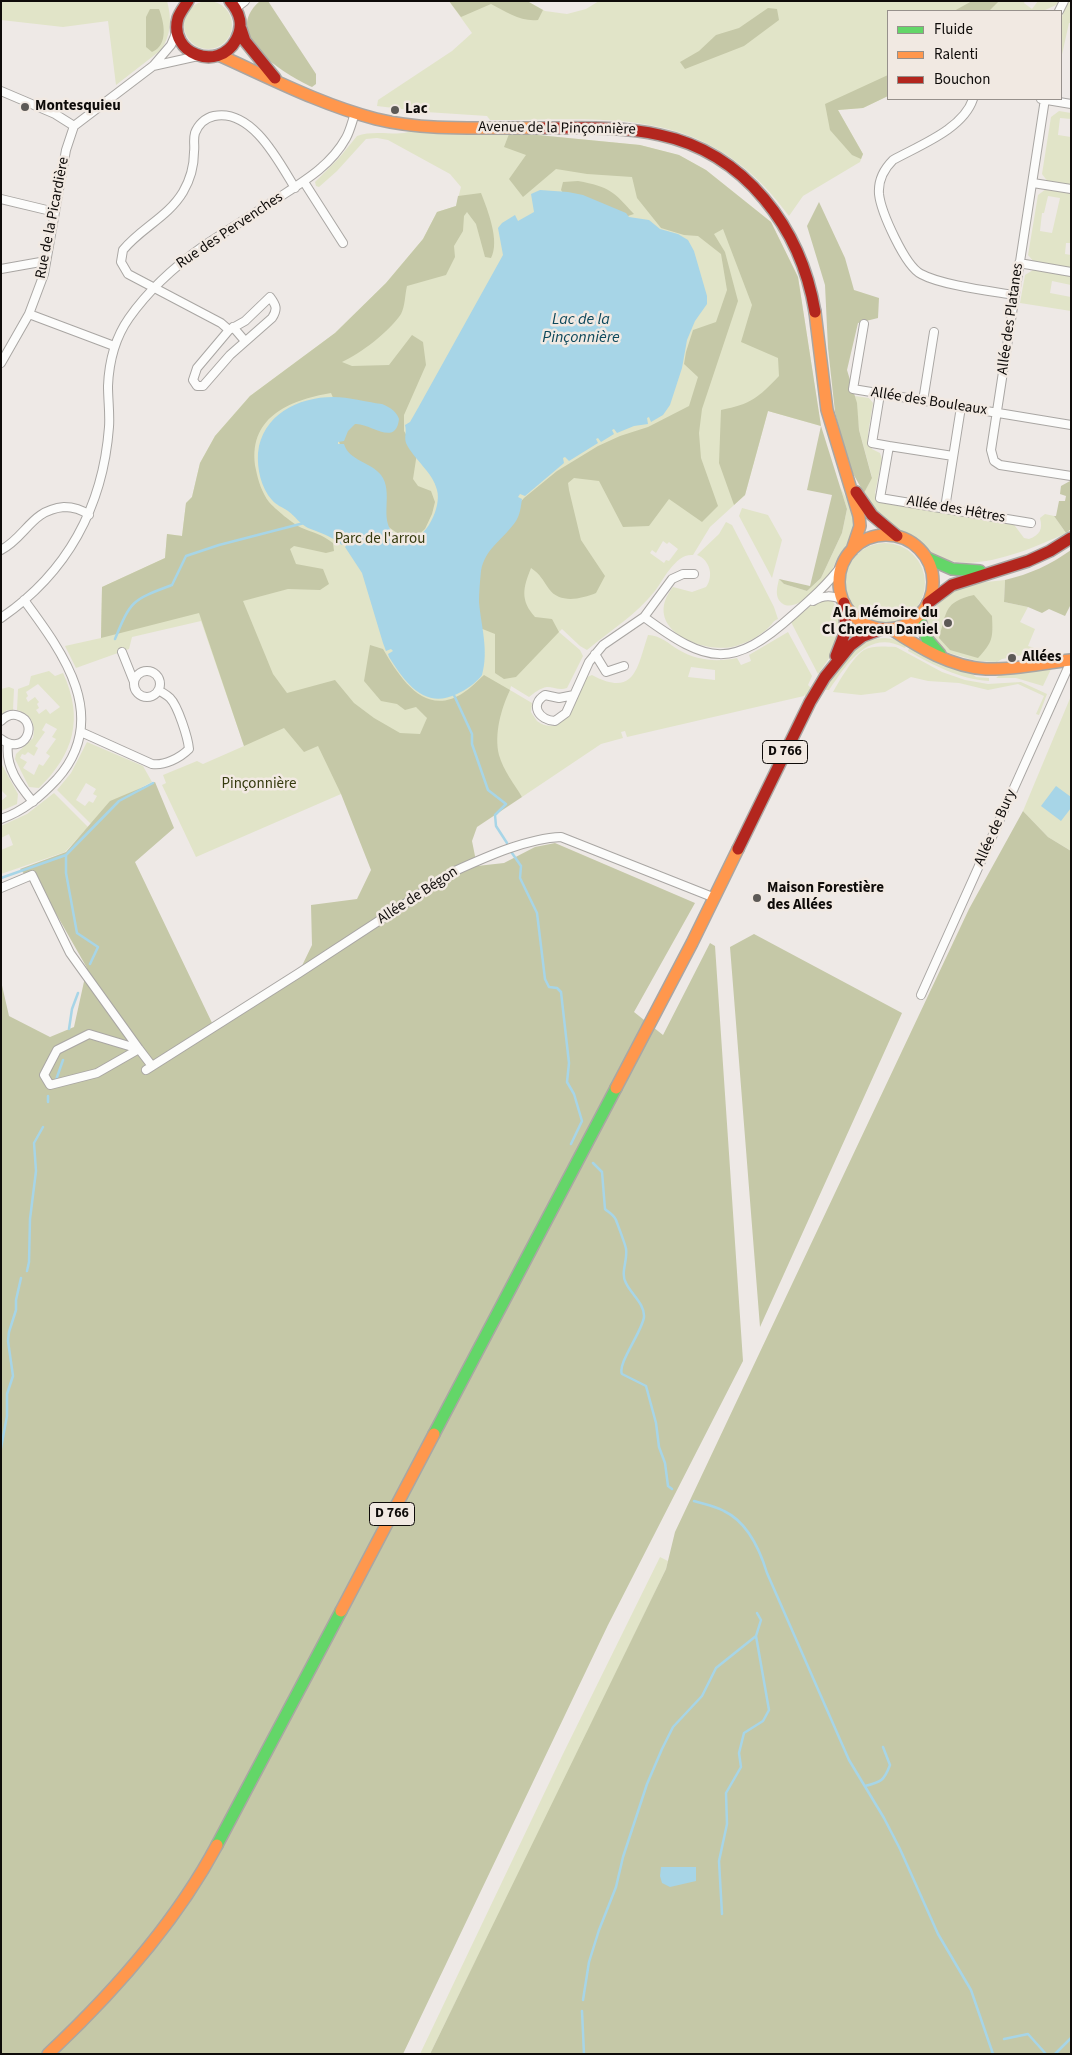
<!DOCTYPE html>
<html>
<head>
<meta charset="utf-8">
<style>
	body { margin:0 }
	#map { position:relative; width:1072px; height:2055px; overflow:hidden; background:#eee9e6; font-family:"Source Sans 3",sans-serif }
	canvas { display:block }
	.frame { position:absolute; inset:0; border:2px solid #0e0b09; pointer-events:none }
	.legend { position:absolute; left:887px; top:10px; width:175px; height:90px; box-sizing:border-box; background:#f1e9e2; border:1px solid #96908b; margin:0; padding:6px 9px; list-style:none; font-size:15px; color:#0e0b09 }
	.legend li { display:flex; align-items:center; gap:10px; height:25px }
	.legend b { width:25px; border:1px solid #96908b }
</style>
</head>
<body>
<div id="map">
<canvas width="1072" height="2055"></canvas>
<div class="frame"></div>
<ul class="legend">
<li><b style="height:6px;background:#63d668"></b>Fluide</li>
<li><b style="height:6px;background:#ff974d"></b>Ralenti</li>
<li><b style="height:6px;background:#b3261e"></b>Bouchon</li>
</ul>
</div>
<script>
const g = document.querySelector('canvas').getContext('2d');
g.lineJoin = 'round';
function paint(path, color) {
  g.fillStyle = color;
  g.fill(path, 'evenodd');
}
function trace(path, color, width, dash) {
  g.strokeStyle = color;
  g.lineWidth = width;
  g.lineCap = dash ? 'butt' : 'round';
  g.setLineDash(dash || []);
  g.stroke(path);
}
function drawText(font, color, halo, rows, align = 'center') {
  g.font = font + ' "Source Sans 3",sans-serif';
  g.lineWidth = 5;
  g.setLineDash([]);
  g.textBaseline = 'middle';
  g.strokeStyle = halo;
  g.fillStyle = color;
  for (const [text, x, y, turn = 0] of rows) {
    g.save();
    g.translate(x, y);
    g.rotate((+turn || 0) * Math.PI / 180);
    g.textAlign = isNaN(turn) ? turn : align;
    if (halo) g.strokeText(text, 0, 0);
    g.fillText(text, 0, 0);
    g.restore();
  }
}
const green = new Path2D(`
	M184 25a24 24 0 1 1 48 0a24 24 0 1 1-48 0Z
	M1 1H167C172 18 171 36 161 50L116 85 108 21 63 27 1 20Z
	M449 1H527L545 11 567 14 586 9 599 1H1025L1024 3 1032 9 1038 1H1059L1056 5 1043 11H888V96L863 108 838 110 863 154 860 162 803 196 789 216C707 104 613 120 490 120L487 116 426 112 377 106 378 100 452 51 472 33Z
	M1068 1H1071V23H1069L1061 59V19Z
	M1059 111 1071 113V119L1060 118 1058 135 1071 137V186L1048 182 1042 174 1051 117Z
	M410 131 527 134 640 145 679 155 706 170 771 222 798 277 821 426 768 411 745 495 710 527 693 555C676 553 664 579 655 591 636 615 611 630 587 650L580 646 562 629 559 632 580 650 583 656 567 688C560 691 554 687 547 687 540 688 534 693 529 697L511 686 510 690 532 703 531 712 537 721C564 741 578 694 587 677L592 675C635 698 637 668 648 635 660 635 669 644 679 650 698 661 717 662 737 658L741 665 751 661 749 655 788 632 812 676 808 685 811 688 805 698V694L804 696 627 737 625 731 621 732 623 738 601 744 522 797 519 793 436 756 341 794 196 857 162 785 166 783 163 775 197 761 203 764 244 746 201 621 132 637 129 649 76 668 65 646 101 638 102 587 165 558 167 534 182 536 186 503 192 497 200 463 215 436 250 396 335 333 386 283 423 239 437 212 456 206 461 187 450 174 388 140 377 138 366 139 337 171 319 187 316 186 315 182 339 158 357 136C375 129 400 137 410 131ZM663 541 667 544 669 542 678 549 669 561 666 560 664 563 650 553 652 550 656 553ZM691 667 715 670V680L688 677Z
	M1046 189 1071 193V243H1066L1065 254 1071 255V269L1034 262 1028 255 1038 195ZM1048 196 1060 198 1052 233 1040 231 1042 213H1044Z
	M1033 270 1071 276V285L1052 281 1050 293 1071 297V311L1020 303 1025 275Z
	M855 396 869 398 873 403 868 434 872 449 880 453 882 459 875 493 884 503 1012 522 1024 538 1029 539C1040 535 1043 529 1040 518L1045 514 1054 516 1066 533C1034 548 977 573 941 558 929 553 921 542 910 536 902 531 892 529 885 524 876 518 867 503 864 493L872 477 859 430Z
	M840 487C848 501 856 515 854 531 853 540 845 547 840 554 835 560 834 568 830 575 823 586 797 612 783 604 774 598 777 588 779 579L784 584 807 591 821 578 842 533 847 509Z
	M742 508 768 515 782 540 772 578 739 516Z
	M726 522 732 525 774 607 778 619C773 621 773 623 770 626 761 636 745 644 732 647 698 653 641 627 673 587L692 592 706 587C714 576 710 560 697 555L719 534Z
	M845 583a40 40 0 1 1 80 0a40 40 0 1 1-80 0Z
	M1005 580 1004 602 1028 607 1020 622 1035 629 1028 646 1050 653 1028 658 1023 655 1002 659 997 662 977 661 949 653 935 644 926 626 927 619 944 596 968 584Z
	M831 598C849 627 837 649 818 674L791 622 818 600Z
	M885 638 893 639 907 644 905 648C868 628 847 664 829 690H824C841 663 849 640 885 638Z
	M910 646 940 663 971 673 976 677 989 678V681C959 679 933 665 908 651Z
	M896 647 942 672 965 680 988 684 1021 682 1047 694 1039 715 1036 714 1044 696 1018 684 988 690 959 683 928 681 911 677 885 692 861 695 833 692C840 680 853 657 864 650 873 645 886 647 896 647Z
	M1052 667 1043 686 1016 678H996L1001 674Z
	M49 671 55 676 63 673C84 718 74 754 39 788L29 787 15 759 16 754 33 738C36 724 31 714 17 710L18 689 29 685 31 676ZM38 684 60 707 50 714 46 709 39 714 36 710 39 708 37 704 39 702 35 697 28 702 26 698 28 696 26 692ZM46 723 57 729 52 737 56 739 46 753 50 756 43 766 39 764 34 775 23 768 27 762 20 758 22 754 25 755 28 752 34 756 38 748 35 746 45 732 42 730Z
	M9 687 14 689 13 710H7L1 715V689Z
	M1071 696V851L1048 837 1023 811Z
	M87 742 143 766 152 782 125 796 91 824 57 790 71 773ZM86 783 96 789 93 794 97 796 93 803 89 801 85 806 76 800Z
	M1 763 18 794 17 804 1 811V801L7 796 1 790Z
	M54 793 88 827 65 852 1 874V850L13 845 9 834 1 838V826L27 814Z
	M660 1557 668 1561 666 1569 482 1953 475 1962 430 2054H420L562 1756Z`);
const forest = new Path2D(`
	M260 1H268L316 74V84L312 87C285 74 219 36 260 1Z
	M449 1H527L543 10 538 20C521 22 506 12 491 4L461 17Z
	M972 1H999L989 11H954Z
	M768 8 777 9 779 20 744 46 685 69 680 62 699 51 716 35 739 28Z
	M150 9H159C164 22 169 45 152 52L146 47V17Z
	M888 75V96L863 108 838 110 863 154 861 159 852 155 830 130 825 104Z
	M509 134H527L640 145 679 155 706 170 771 222 798 277 821 426 847 509 842 533 821 578 807 591 784 584 779 579 810 586 832 495 807 490 821 426 768 411 745 495 734 505 719 463 721 410C751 404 758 398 779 376L778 358 741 342 752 305 723 229 714 234 725 252 738 301 702 409 699 433 701 458 718 506 702 522 669 499 649 526 623 527 599 481 574 478 568 483 569 490 581 540 605 576 596 593C581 599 560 604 549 589 542 579 541 575 531 568 523 588 520 600 535 617L552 619 559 632 516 677 504 679 495 673V634L480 628 475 599 480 563 501 525 524 498 557 471 598 446 620 436 648 427 689 406 698 377 684 364 686 352 693 330 716 322 727 290 721 254 698 236 684 235 661 228 637 198 632 177 587 174 556 169 523 197 509 179 526 155 504 147Z
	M578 181C610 187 613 191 634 214L622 218 565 196 561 190 563 182Z
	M481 193C488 211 500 241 491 258L485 257 476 224 467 212 464 216 463 231 454 246 455 257 446 275 407 286C405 294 405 307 401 314 390 331 360 354 342 362L352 366 389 365 412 335 423 342 426 365 404 415V431L417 453 413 479 418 486 431 491 435 502 432 514 425 529 418 535 408 537 397 533 373 516 343 453 336 433 337 407 331 393C289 400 246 418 256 470 258 480 262 493 269 502 274 508 294 525 302 528 314 533 321 534 333 543L334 551 326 553 294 546 290 549 296 564 323 569 329 584 320 590 288 589 243 601 273 674 287 693 335 680 354 703 374 718 400 733 420 734 427 718 416 707 405 710 397 704 381 701 364 681 370 645 383 649C400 678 425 718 463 693 471 688 477 681 484 675L510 690C501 709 494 734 499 755 503 770 515 785 522 797L477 827 472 841 477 866 504 863 535 847 555 843 695 903 634 1012 663 1035 710 943 715 946 743 1361 608 1625 403 2054H1V981L9 1016 50 1037 74 1027 87 968 50 903 20 869 66 852 110 801 155 782 174 828 135 862 214 1027 299 972 312 945 311 905 357 899 371 870 341 794 318 746 304 752 284 728 244 746 199 613 101 638 102 587 165 558 167 534 182 536 186 503 192 497 200 463 215 436 250 396 335 333 386 283 423 239 437 212 456 206 458 196Z
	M819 202 845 258 854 290 879 298 878 318 858 323 847 370 857 403 859 430 872 478 864 493 847 463 835 412 828 348 825 285 807 226Z
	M1070 481 1071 529 1066 533 1054 516H1056L1059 501H1065L1066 496 1060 494 1061 486Z
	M1071 550V604L1065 616 1049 609 1042 613 1028 607 1004 602 1005 580C1030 574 1050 565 1071 550Z
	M974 595 992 616C993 638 993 642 978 658L950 650 939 638C947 611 944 602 974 595Z
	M1023 811 1048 837 1071 851V2054H430L666 1569 675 1532 969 909Z
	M754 934 902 1013 760 1327 730 947Z`);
const water = new Path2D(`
	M540 190 568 192 583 195 626 213 629 217 649 220 660 229 678 234 688 240 694 251 707 296V304L695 321 687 340 682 368 670 405 663 415 651 422 649 417 647 418 648 424 634 426 617 433 614 429 612 430 614 434 601 442 598 438 596 439 598 443 569 461 565 457 563 458 564 463 525 496 520 494 518 497 522 499C521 506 520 515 516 521 504 539 485 548 481 571 480 581 479 592 479 602 481 626 489 650 482 675 476 683 466 690 457 694 424 710 405 682 389 657L388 654 393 651 391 649 386 651 383 643 362 573 345 547 348 543 346 542 342 545C331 536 321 533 308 528 300 524 295 516 288 511 282 507 276 505 272 500 261 488 257 469 258 453 262 415 298 397 333 397 349 397 366 402 382 404 390 407 397 412 399 419 396 448 369 422 355 424L348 431 344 441 338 442V444H344C349 461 371 462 381 475 394 492 379 518 393 533 417 558 443 511 437 490 433 472 414 460 406 443 404 436 407 432 405 425L410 422 418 408 503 255 498 228 502 223 515 215 518 221 534 212 531 194Z
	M1056 786 1071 797V808L1061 821 1041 806Z
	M661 1867H696V1881L670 1887 662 1883 660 1876Z`);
const stream = new Path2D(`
	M115 639C131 600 132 600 172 585L186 556 219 545 304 523
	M453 693 472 734V744L488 790 506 804 495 815 496 826 507 843
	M512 853 521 866 520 878 537 913 545 979 549 987 557 988 561 992 569 1063 567 1082 574 1094 582 1121 571 1144
	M66 855V873L77 933 98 947 90 964
	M1 878 66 855 119 801 153 783
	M69 1029 72 1009 78 993
	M56 1080 63 1060
	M48 1102V1096
	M593 1163 602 1172 605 1209C608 1212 614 1215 616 1220 617 1223 626 1246 626 1249 628 1260 620 1273 626 1283 631 1294 645 1304 644 1317 642 1332 617 1364 622 1374L646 1386 656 1423 659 1447 665 1463 668 1486 672 1489
	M27 1271 29 1262 30 1219 36 1171 34 1143 43 1127
	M1 1448 7 1416V1394L13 1376 8 1341 9 1332 16 1310V1300L21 1278
	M694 1501C704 1504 715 1506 724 1511 747 1522 760 1550 767 1573L849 1760 884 1818 900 1849 938 1934 971 1990 993 2054
	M865 1786C881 1782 884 1781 890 1765L883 1747
	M722 1914 719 1861 727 1824 726 1793 741 1767 739 1753 744 1733 763 1721 769 1710 756 1636 761 1620 757 1613
	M583 2000 589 1962 599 1930 616 1887 623 1857 647 1784 662 1749 673 1727 702 1696 716 1668 756 1636
	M582 2011 584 2054
	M1004 2039 1028 2034 1046 2054
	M1055 2054 1071 2038`);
const street = new Path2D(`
	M236 8 245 1
	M1059 11 1064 1
	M153 66 198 56
	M1 91 55 114 74 126
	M973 99C963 129 920 145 893 160 884 169 878 181 879 194 881 212 905 266 921 274 941 285 990 291 1014 295
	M1041 99 1071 104
	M1045 99 991 450 994 461 1000 465 1071 476
	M304 182 343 243
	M1033 183 1071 189
	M1 199 55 212
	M1019 263 1071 272
	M1 269 46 261
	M270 297C276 305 278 309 272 318L230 355 203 386H197L193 380 197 368 229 330 245 321Z
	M29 314 114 346
	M864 324 853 389 1071 425
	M233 327 245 341
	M229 330 221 323 128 274 121 262 123 250C141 228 168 217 183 192 190 180 194 167 194 152 195 146 193 140 195 133 198 125 205 118 214 116 252 108 279 162 295 188
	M1 363 29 314 44 274 66 150 74 126 153 66 171 45 177 31
	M880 394 872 443 889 446 880 498 1031 523
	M923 401 934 332
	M889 446 953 456
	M945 508 961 407
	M1 550C26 537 31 510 64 507 74 507 81 509 89 515
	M813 601C824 595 831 595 843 600
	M644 617C708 664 732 670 794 614 811 599 828 584 842 565
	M1 618C67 573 103 507 109 427 110 414 108 400 108 386 109 362 115 338 129 318 148 291 174 267 202 247 226 231 251 216 275 200 301 183 330 167 346 138 350 131 352 122 355 113
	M122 652 134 682
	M595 654 606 672 624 666
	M134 684a13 13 0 1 1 26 0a13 13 0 1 1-26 0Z
	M574 695 559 698 545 695C529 705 539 720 555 721L566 713 589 662 603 645 644 617 672 579 683 574H694
	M1 721C6 716 12 713 19 716 39 723 25 757 1 739
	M81 732 152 764C164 766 180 758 189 749 188 738 178 706 170 698 167 695 163 693 160 691
	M8 744C5 767 19 785 33 802
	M1 819C24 811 41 796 57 779 111 718 64 654 24 600
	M1 888 32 875 70 953 139 1049
	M921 995 1071 661
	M139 1049 89 1034 57 1050 44 1075 50 1085 97 1073 139 1049 152 1066
	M146 1070 299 973 455 871C486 857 528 838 561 837L715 898`);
const fast = new Path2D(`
	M927 558 952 569 980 571
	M918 616 927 639 940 654
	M434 1434 616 1088
	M217 1845 341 1611`);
const slow = new Path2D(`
	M221 56C272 79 322 105 376 119 429 132 488 127 542 128
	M815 312 827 410 859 516 860 526 852 550
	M839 582a47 47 0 1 1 94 0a47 47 0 1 1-94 0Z
	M891 629C920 648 951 667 986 669 1015 670 1043 663 1071 660
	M616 1088 692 943 738 849
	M341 1611 434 1434
	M48 2054C113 1993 175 1924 217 1845`);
const jam = new Path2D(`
	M188 1C185 6 180 12 178 18 168 53 218 73 236 40 244 25 240 13 230 1
	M241 29 245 41 275 78
	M542 128C582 128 621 126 660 135 745 153 801 228 815 312
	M856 492 872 515 897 536
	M928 603 952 585 1028 561 1050 551 1071 538
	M836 656 846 630 844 603
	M738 849 810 702 825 677 850 646 863 636 882 629`);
const markers = [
	[25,107,5,"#5c5956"],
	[395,110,5,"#5c5956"],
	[948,623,5,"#5c5956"],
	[1012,658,5,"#5c5956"],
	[757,898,5,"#5c5956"]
];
const shields = [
	[785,752,45],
	[392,1514,45]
];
const shieldNames = [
	["D 766",785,752],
	["D 766",392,1514]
];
const poiNames = [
	["Montesquieu",35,107],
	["Lac",405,110],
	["A la Mémoire du",938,614,"right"],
	["Cl Chereau Daniel",938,631,"right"],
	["Allées",1022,658],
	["Maison Forestière",767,889],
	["des Allées",767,906]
];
const streetNames = [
	["Avenue de la Pinçonnière",557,129,1],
	["Rue de la Picardière",53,218,-79],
	["Rue des Pervenches",230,231,-34],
	["Allée des Platanes",1011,319,-82],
	["Allée des Bouleaux",929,402,9],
	["Allée des Hêtres",956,510,10],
	["Allée de Bury",996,828,-66],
	["Allée de Bégon",418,896,-33]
];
const parkNames = [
	["Parc de l'arrou",380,540],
	["Pinçonnière",259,785]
];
const waterNames = [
	["Lac de la",581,320],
	["Pinçonnière",581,338]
];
paint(green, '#e1e4c8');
paint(forest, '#c5c8a7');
paint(water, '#a7d5e7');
trace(stream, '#a7d5e7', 2.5);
trace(street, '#a9a6a3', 10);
trace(fast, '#a9a6a3', 14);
trace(slow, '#a9a6a3', 14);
trace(jam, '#a9a6a3', 14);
trace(street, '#fcfcfb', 8);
trace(fast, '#63d668', 11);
trace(slow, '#ff974d', 11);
trace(jam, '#b3261e', 11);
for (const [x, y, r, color] of markers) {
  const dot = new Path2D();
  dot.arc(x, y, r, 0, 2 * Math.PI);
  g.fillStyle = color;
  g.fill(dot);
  trace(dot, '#f1e9e2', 2);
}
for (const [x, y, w] of shields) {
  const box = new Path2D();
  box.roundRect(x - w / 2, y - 11.5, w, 23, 4);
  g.fillStyle = '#f1e9e2';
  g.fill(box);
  trace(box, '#0e0b09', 1);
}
drawText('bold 14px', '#0e0b09', null, shieldNames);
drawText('bold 15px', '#0e0b09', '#f1e9e2', poiNames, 'left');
drawText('15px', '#0e0b09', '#f1e9e2', streetNames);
drawText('15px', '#353a0e', '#f1e9e2', parkNames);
drawText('italic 16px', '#0d485b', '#f1e9e2', waterNames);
</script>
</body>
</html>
